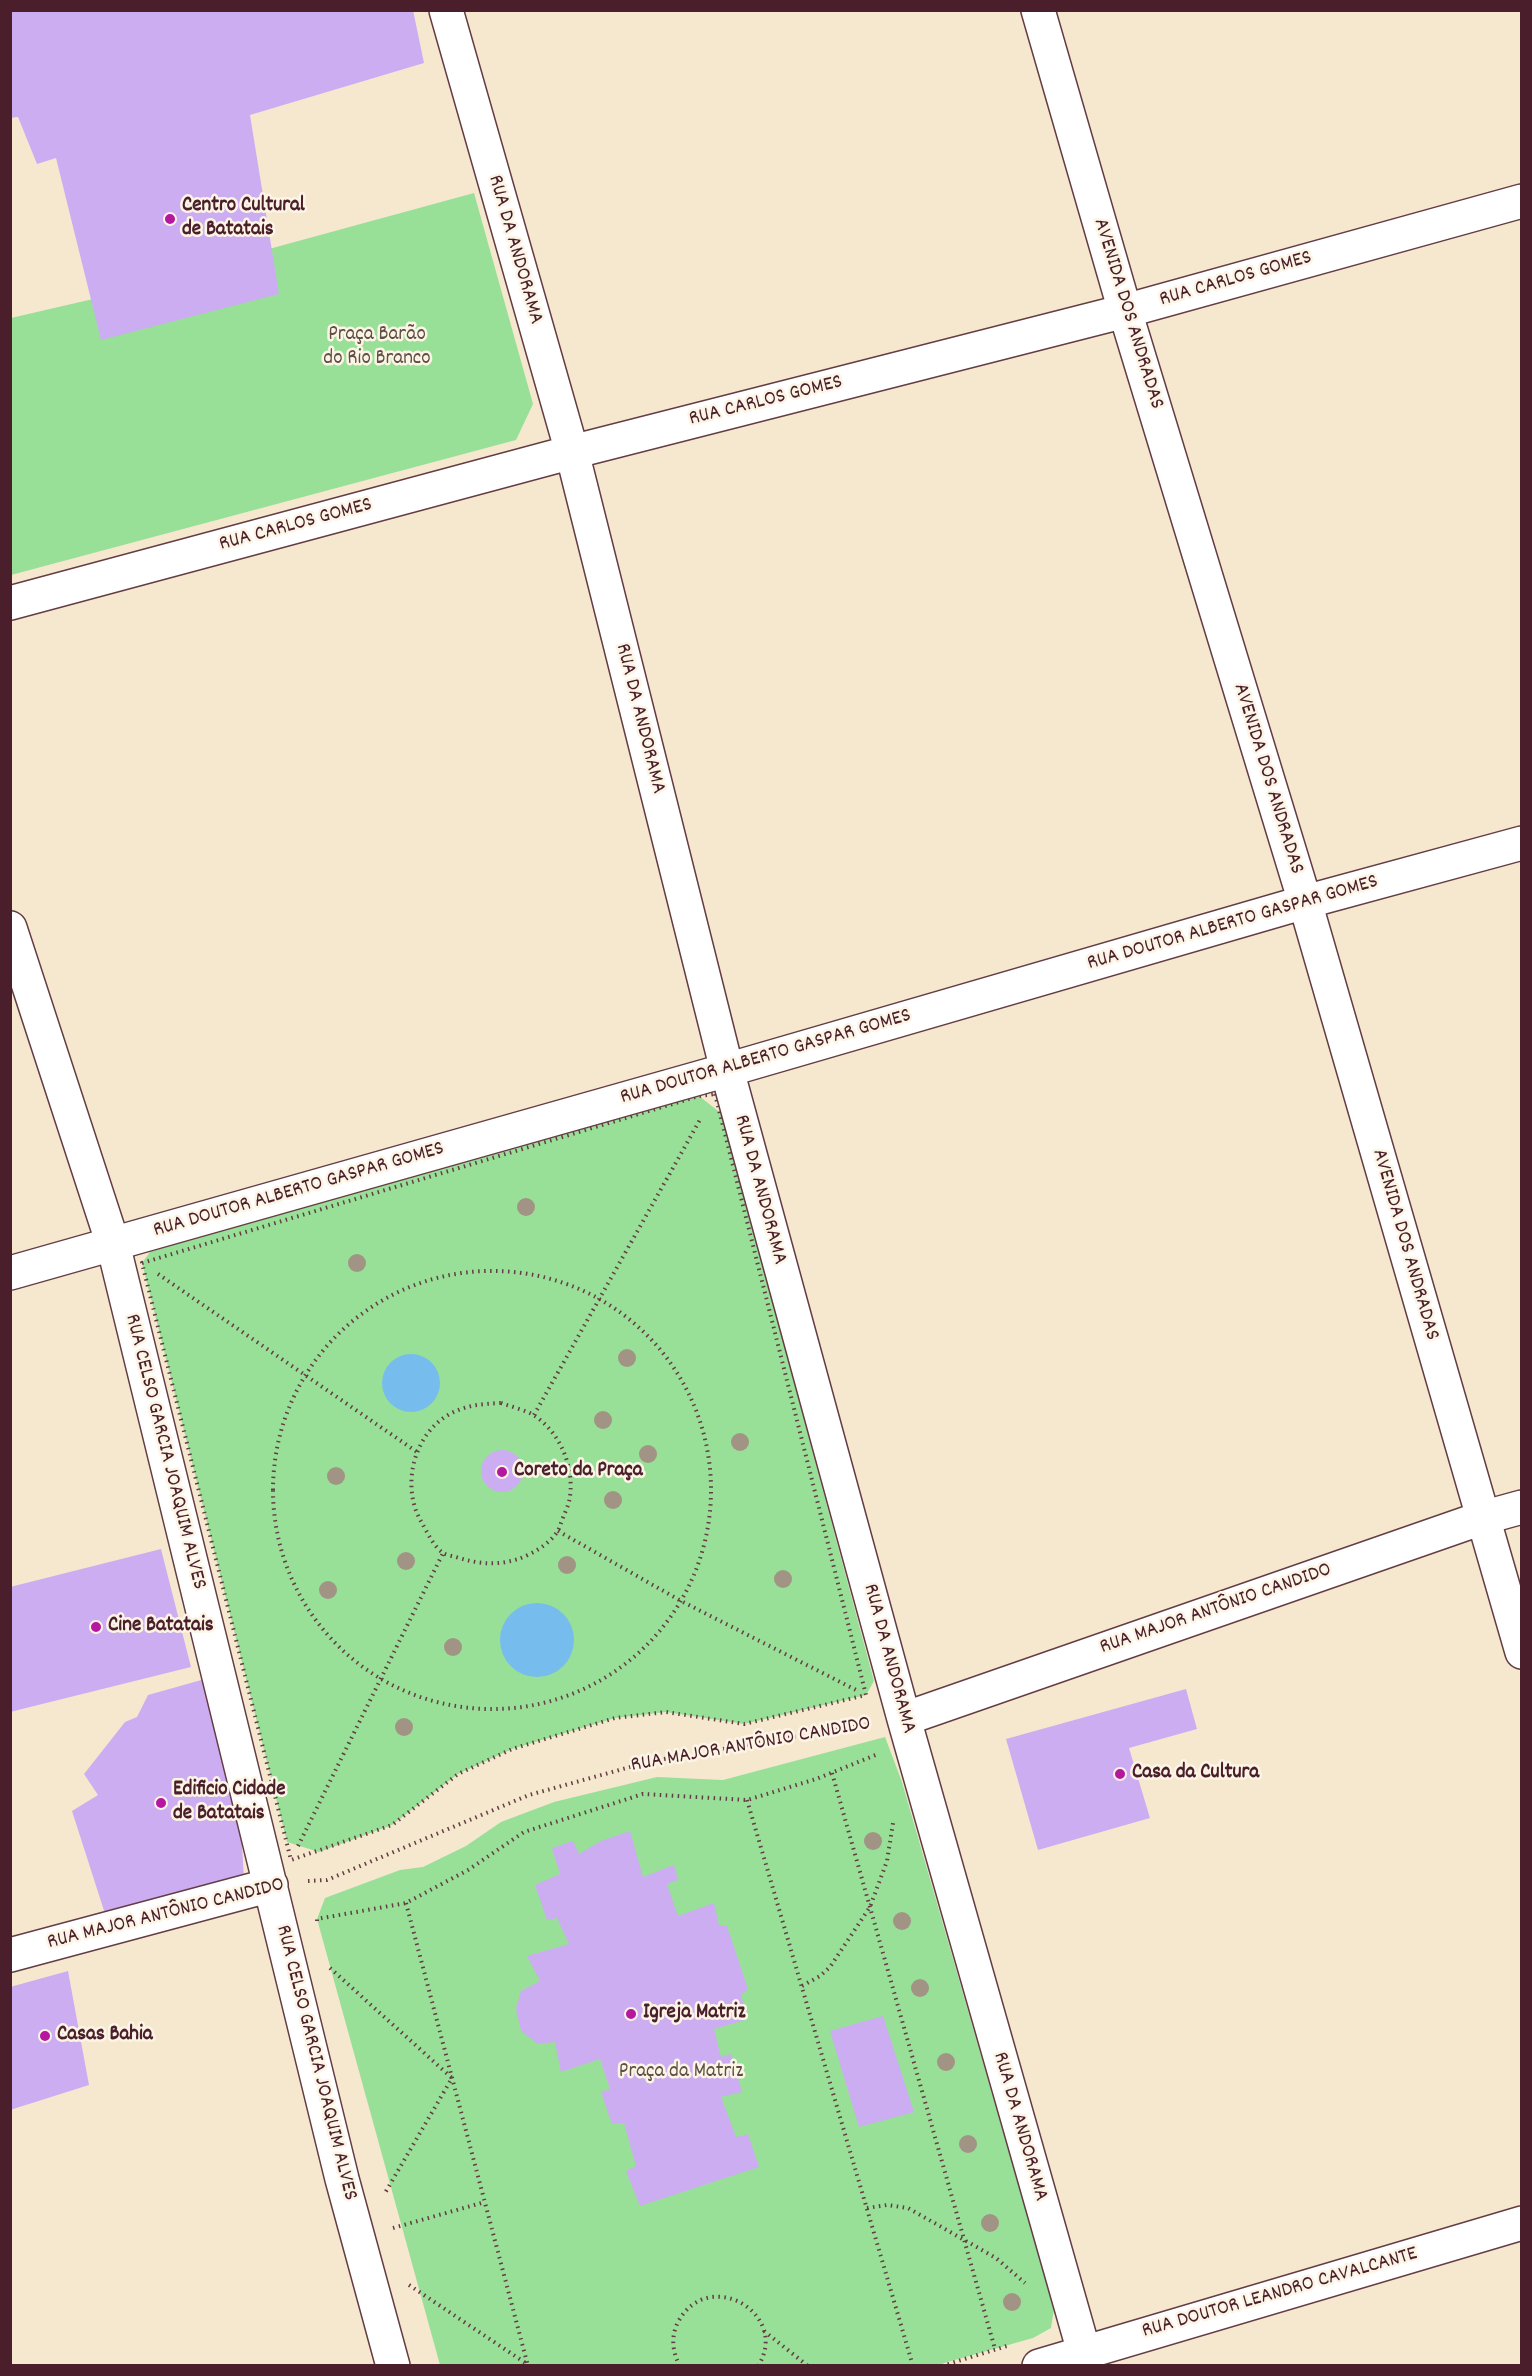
<!DOCTYPE html>
<html>
<head>
<meta charset="utf-8">
<style>
	body { margin:0 }
	#map { position:relative; width:1532px; height:2376px; overflow:hidden; background:#f5e8cf; font-family:Dekko,sans-serif }
	canvas { display:block }
	.frame { position:absolute; inset:0; border:12px solid #4a1f2b; pointer-events:none }
</style>
</head>
<body>
<div id="map">
<canvas width="1532" height="2376"></canvas>
<div class="frame"></div>
</div>
<script>
const g = document.querySelector('canvas').getContext('2d');
g.lineJoin = 'round';
function paint(path, color) {
  g.fillStyle = color;
  g.fill(path, 'evenodd');
}
function trace(path, color, width, dash) {
  g.strokeStyle = color;
  g.lineWidth = width;
  g.lineCap = dash ? 'butt' : 'round';
  g.setLineDash(dash || []);
  g.stroke(path);
}
function drawText(font, color, halo, rows, align = 'center') {
  g.font = font + ' Dekko,sans-serif';
  g.lineWidth = 5;
  g.setLineDash([]);
  g.textBaseline = 'middle';
  g.strokeStyle = halo;
  g.fillStyle = color;
  for (const [text, x, y, turn = 0] of rows) {
    g.save();
    g.translate(x, y);
    g.rotate((+turn || 0) * Math.PI / 180);
    g.textAlign = isNaN(turn) ? turn : align;
    if (halo) g.strokeText(text, 0, 0);
    g.fillText(text, 0, 0);
    g.restore();
  }
}
const green = new Path2D(`
	M474 193 533 404 516 440 11 575V318L106 296 247 255Z
	M699 1096 722 1114 874 1681 866 1695 744 1724 666 1712 615 1718 512 1749 458 1774 392 1825 319 1852 287 1842 142 1263 150 1252 181 1242Z
	M885 1737 902 1782 1054 2309 1051 2328 1033 2338 937 2365H440L317 1919 325 1898 400 1870 423 1867 466 1846 501 1822 554 1802 657 1777 723 1780Z`);
const water = new Path2D(`
	M382 1383a29 29 0 1 1 58 0a29 29 0 1 1-58 0Z
	M500 1640a37 37 0 1 1 74 0a37 37 0 1 1-74 0Z`);
const building = new Path2D(`
	M10 10H413L424 63 250 115 279 294 101 340 56 158 37 164 18 117 10 118Z
	M481 1471a21 21 0 1 1 42 0a21 21 0 1 1-42 0Z
	M161 1549 191 1667 10 1712V1587Z
	M205 1679 240 1810 244 1880 107 1920 72 1811 98 1795 84 1774 125 1722 137 1717 148 1695Z
	M1186 1689 1197 1729 1129 1748 1150 1818 1038 1850 1006 1739Z
	M630 1831 643 1877 674 1865 678 1880 667 1884 678 1916 714 1903 719 1925 727 1926 748 1989 741 1995 748 2019 714 2029 721 2057 731 2054 742 2092 721 2097 736 2137 748 2134 759 2167 640 2206 626 2171 636 2166 624 2123 612 2124 601 2092 610 2089 600 2059 561 2072 555 2042 538 2044 521 2031 516 2009 521 1991 540 1981 527 1956 569 1944 557 1918 547 1920 535 1885 560 1874 552 1848 573 1841 579 1854 601 1841Z
	M68 1971 89 2085 10 2110V1987Z
	M883 2016 914 2112 859 2127 830 2031Z`);
const path = new Path2D(`
	M715 1094 866 1695 744 1724 666 1712 615 1718 512 1749 458 1774 392 1825 291 1860 142 1263 699 1096Z
	M273 1490a219 219 0 1 1 438 0a219 219 0 1 1-438 0Z
	M158 1274 417 1452
	M501 1403C512 1407 526 1410 535 1416 560 1433 574 1466 570 1496 569 1506 563 1516 560 1526 555 1541 533 1554 518 1559 496 1566 478 1564 456 1557 452 1556 446 1555 443 1553 434 1547 427 1532 422 1523 401 1489 412 1436 448 1415 465 1405 482 1404 501 1403Z
	M534 1415 701 1118
	M558 1531 681 1601 858 1691
	M832 1773 995 2349
	M747 1800 913 2366
	M298 1846 443 1553
	M308 1881 327 1880 529 1795 652 1761 869 1724
	M406 1903 528 2366
	M317 1921V1919L406 1903 468 1870 524 1832 643 1794 747 1800 816 1779 878 1754
	M330 1968 452 2078 385 2193
	M802 1986 820 1976 830 1967 870 1907 887 1861 893 1823
	M867 2208 887 2205 908 2208 996 2258 1025 2283
	M393 2228 485 2202
	M409 2285 527 2364
	M764 2331 808 2366
	M680 2366C672 2352 671 2336 678 2322 709 2265 791 2315 758 2366
	M942 2366 1010 2345`);
const street = new Path2D(`
	M446 10 572 452 727 1070 904 1719 1088 2366
	M10 603 572 452 1125 311 1522 201
	M10 928 113 1244 342 2179 393 2366
	M904 1719 1482 1518 1522 1507
	M10 1955 271 1885
	M1039 2366 1522 2223`);
const secondary = new Path2D(`
	M1038 10 1125 311 1305 902 1522 1652
	M10 1273 727 1070 1305 902 1522 843`);
const trees = [
	[526,1207],
	[357,1263],
	[627,1358],
	[603,1420],
	[740,1442],
	[648,1454],
	[336,1476],
	[613,1500],
	[406,1561],
	[567,1565],
	[783,1579],
	[328,1590],
	[453,1647],
	[404,1727],
	[873,1841],
	[902,1921],
	[920,1988],
	[946,2062],
	[968,2144],
	[990,2223],
	[1012,2302]
];
const markers = [
	[170,219,6,"#b5179e"],
	[502,1472,6,"#b5179e"],
	[96,1627,6,"#b5179e"],
	[1120,1774,6,"#b5179e"],
	[161,1803,6,"#b5179e"],
	[631,2014,6,"#b5179e"],
	[45,2036,6,"#b5179e"]
];
const poiNames = [
	["Centro Cultural",182,207],
	["de Batatais",182,231],
	["Coreto da Praça",514,1472],
	["Cine Batatais",108,1627],
	["Casa da Cultura",1132,1774],
	["Edificio Cidade",173,1791],
	["de Batatais",173,1815],
	["Igreja Matriz",643,2014],
	["Casas Bahia",57,2036]
];
const streetNames = [
	["RUA DA ANDORAMA",514,250,74],
	["RUA CARLOS GOMES",1236,280,-16],
	["AVENIDA DOS ANDRADAS",1127,314,73],
	["RUA CARLOS GOMES",766,402,-14],
	["RUA CARLOS GOMES",296,526,-15],
	["RUA DA ANDORAMA",639,719,76],
	["AVENIDA DOS ANDRADAS",1267,779,73],
	["RUA DOUTOR ALBERTO GASPAR GOMES",1233,924,-16],
	["RUA DOUTOR ALBERTO GASPAR GOMES",766,1058,-16],
	["RUA DA ANDORAMA",759,1190,75],
	["RUA DOUTOR ALBERTO GASPAR GOMES",299,1191,-16],
	["AVENIDA DOS ANDRADAS",1404,1245,74],
	["RUA CELSO GARCIA JOAQUIM ALVES",164,1452,76],
	["RUA MAJOR ANTÔNIO CANDIDO",1216,1610,-19],
	["RUA DA ANDORAMA",888,1659,75],
	["RUA MAJOR ANTÔNIO CANDIDO",751,1746,-10],
	["RUA MAJOR ANTÔNIO CANDIDO",166,1915,-14],
	["RUA CELSO GARCIA JOAQUIM ALVES",315,2063,76],
	["RUA DA ANDORAMA",1019,2127,74],
	["RUA DOUTOR LEANDRO CAVALCANTE",1280,2294,-16]
];
const parkNames = [
	["Praça Barão",377,336],
	["do Rio Branco",377,360],
	["Praça da Matriz",681,2073]
];
paint(green, '#98df98');
paint(water, '#76bdee');
paint(building, '#cdadf2');
trace(street, '#643d44', 36);
trace(secondary, '#643d44', 36);
trace(path, '#643d44', 4, [1.5, 4.5]);
trace(street, '#fff', 33);
trace(secondary, '#fff', 33);
g.fillStyle = '#a29484';
for (const [x, y] of trees) {
  g.beginPath();
  g.arc(x, y, 9, 0, 2 * Math.PI);
  g.fill();
}
for (const [x, y, r, color] of markers) {
  const dot = new Path2D();
  dot.arc(x, y, r, 0, 2 * Math.PI);
  g.fillStyle = color;
  g.fill(dot);
  trace(dot, '#fcf5e5', 2);
}
drawText('bold 21px', '#4a1f2b', '#fcf5e5', poiNames, 'left');
drawText('21px', '#4a1f2b', '#fcf5e5', streetNames);
drawText('21px', '#5e4f46', '#fcf5e5', parkNames);
</script>
</body>
</html>
